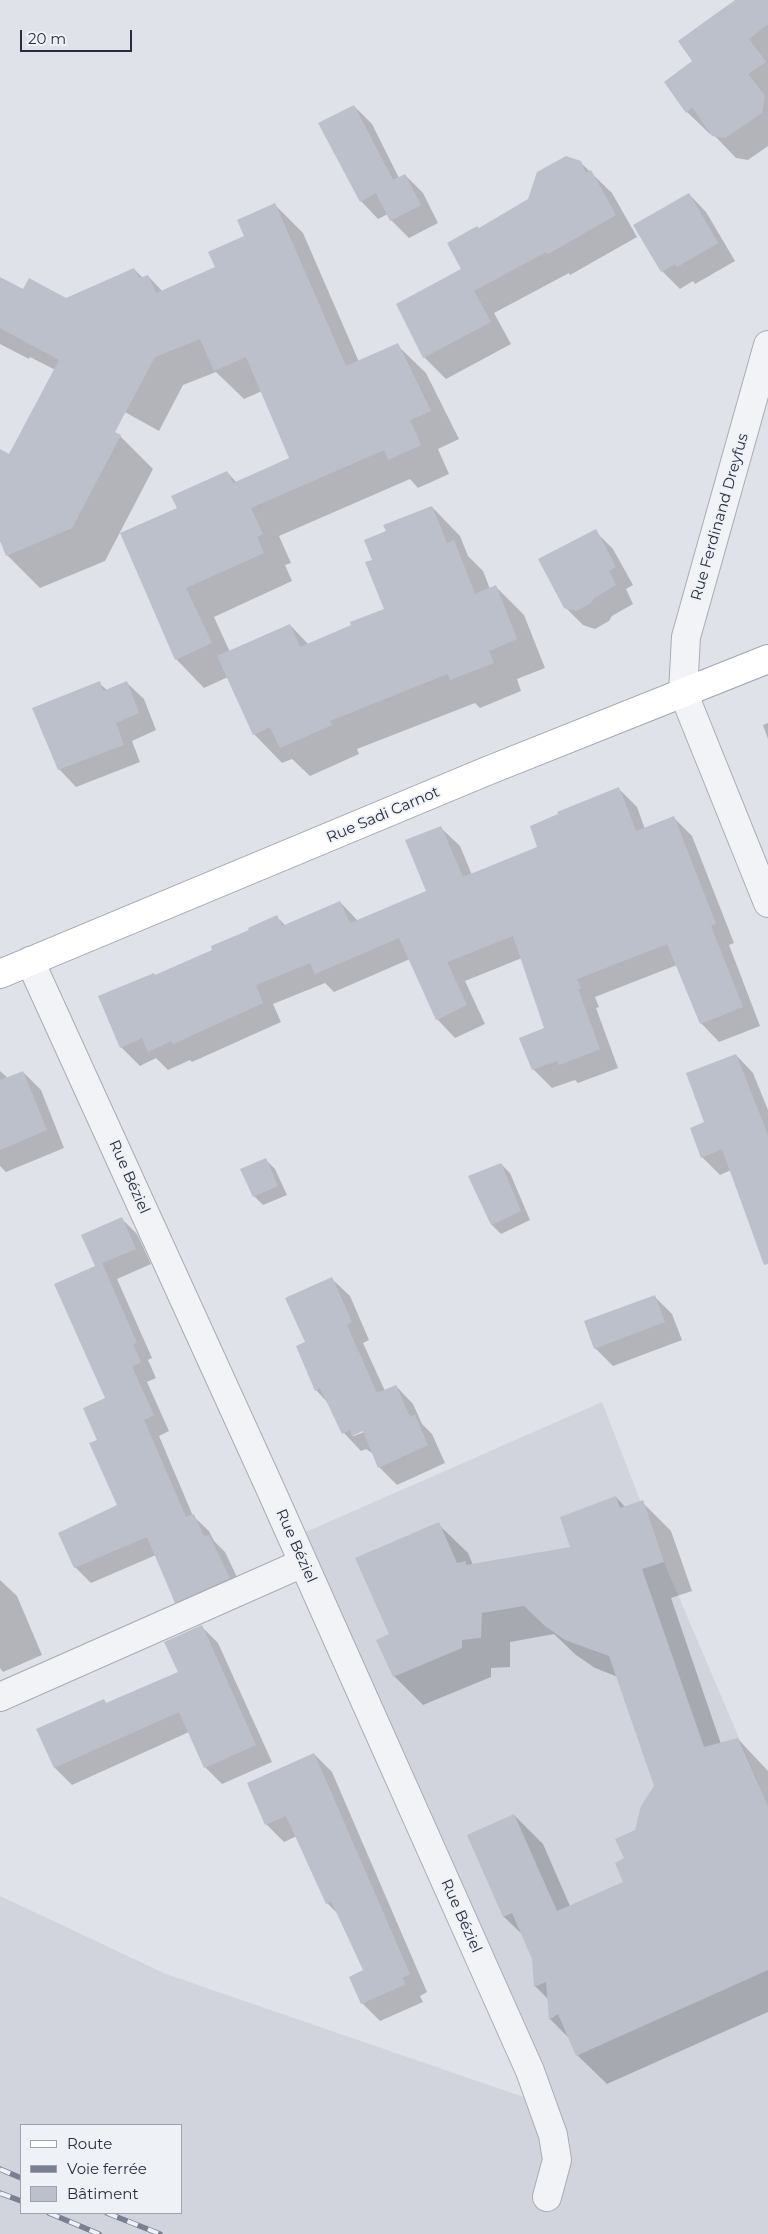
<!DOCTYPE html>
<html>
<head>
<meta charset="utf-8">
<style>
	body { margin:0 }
	#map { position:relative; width:768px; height:2234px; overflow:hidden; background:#dfe2e8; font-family:Montserrat,sans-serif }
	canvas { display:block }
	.legend { position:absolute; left:20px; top:2124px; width:162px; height:90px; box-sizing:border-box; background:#eef1f6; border:1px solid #9fa3ad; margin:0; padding:6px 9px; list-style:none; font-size:15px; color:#282e3f }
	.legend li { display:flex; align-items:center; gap:10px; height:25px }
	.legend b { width:25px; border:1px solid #9fa3ad }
	.scale { position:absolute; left:20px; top:30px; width:112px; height:22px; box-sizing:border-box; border:2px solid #282e3f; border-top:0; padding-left:6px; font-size:15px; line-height:18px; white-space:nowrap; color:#282e3f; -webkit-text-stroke:4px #eef1f6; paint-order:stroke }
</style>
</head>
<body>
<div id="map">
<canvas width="768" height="2234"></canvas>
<ul class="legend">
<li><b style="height:6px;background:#fff"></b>Route</li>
<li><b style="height:6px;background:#798091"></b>Voie ferrée</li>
<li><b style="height:14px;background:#bcc0cb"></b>Bâtiment</li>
</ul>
<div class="scale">20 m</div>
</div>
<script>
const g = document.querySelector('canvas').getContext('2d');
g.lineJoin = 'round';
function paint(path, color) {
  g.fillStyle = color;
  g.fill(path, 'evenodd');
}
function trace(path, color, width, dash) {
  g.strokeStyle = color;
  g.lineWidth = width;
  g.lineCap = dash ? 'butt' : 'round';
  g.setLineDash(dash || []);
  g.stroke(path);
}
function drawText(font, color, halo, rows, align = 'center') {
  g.font = font + ' Montserrat,sans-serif';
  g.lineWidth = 4;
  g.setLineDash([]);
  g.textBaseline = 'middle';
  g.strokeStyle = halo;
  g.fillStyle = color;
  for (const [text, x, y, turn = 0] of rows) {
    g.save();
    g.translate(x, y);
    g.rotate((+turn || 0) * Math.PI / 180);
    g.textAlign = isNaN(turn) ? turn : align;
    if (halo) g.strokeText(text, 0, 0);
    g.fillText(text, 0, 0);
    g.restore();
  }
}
const built = new Path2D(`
	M602 1402 664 1562 768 1806V2234H0V1896L166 1974 541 2103 292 1538ZM21 2125H181V2213H21Z`);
const shadow = new Path2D(`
	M737 0H768V146L748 160 736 158 712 133 710 134 687 112 666 82 694 61Z
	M354 106 372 124 399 178 405 175 423 193 438 223 409 238 391 220 388 214 378 219 361 201Z
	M580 162 612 193 637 237 570 275 569 273 494 313 511 344 446 379 424 357 479 229 529 200Z
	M689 194 706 212 735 261 695 284 693 281 680 289 662 271 635 226Z
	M275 205 303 233 359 362 397 345 426 373 459 439 438 449 449 474 418 488 410 479 279 536 291 563 285 565 292 581 214 617 230 652 290 625 309 645 385 610 374 560 388 532 432 507 460 536 468 556 483 571 490 589 496 587 524 615 545 668 517 679 521 691 480 708 475 703 357 749 359 754 310 776 292 759 282 763 254 734 228 677 204 688 176 659 179 509 227 472 237 483 291 459 262 391 244 399 216 372 183 385 159 431 87 391 77 381 30 357 29 359 0 344V278L24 291 66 299 134 269 143 278 148 276 163 292 217 268Z
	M120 436 153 469 105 561 40 588 7 555 0 541V451L9 455Z
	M595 531 613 549 633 585 626 589 633 604 612 616 609 621 595 629 583 625 565 607Z
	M126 682 144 699 156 730 132 741 140 762 76 787 59 769 99 683 107 690Z
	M768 723V739L763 725Z
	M618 788 637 807 645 829 673 817 692 836 734 943 729 945 760 1026 719 1042 701 1023 677 965 595 997 599 1007 596 1008 618 1068 578 1083 575 1080 552 1088 533 1069 546 1029 522 958 465 981 485 1024 455 1038 437 1019 410 959 334 992 325 983 273 1004 281 1022 192 1062 190 1060 168 1070 156 1058 140 1066 121 1047 156 976 213 951 277 917 286 926 340 902 358 921 428 892 441 828 460 846 472 875 539 847Z
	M736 1055 753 1073 768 1110V1246L731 1170 720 1175 702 1157 706 1123Z
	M0 1071 8 1078 23 1072 41 1090 64 1148 6 1172 0 1166Z
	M266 1160 275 1169 287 1195 263 1205 254 1196Z
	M501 1164 510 1173 530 1220 501 1234 492 1225 469 1177Z
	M121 1218 137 1234 151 1264 117 1279 152 1358 148 1360 156 1378 147 1382 169 1431 159 1436 193 1516 209 1531 214 1541 225 1552 245 1594 192 1617 176 1602 156 1555 91 1583 75 1567 119 1506 99 1441 107 1399 97 1266Z
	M332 1279 350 1296 369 1340 363 1343 385 1391 396 1386 413 1404 422 1424 432 1434 445 1463 397 1485 379 1467 372 1453 366 1449 361 1451 344 1433 329 1404 316 1390 307 1343ZM368 1427 369 1430 354 1436 352 1435Z
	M654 1296 672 1314 682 1340 613 1366 595 1348Z
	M616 1497 626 1508 642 1502 671 1531 692 1591 671 1598 721 1744 738 1739 768 1771V2012L607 2084 577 2055 571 2040 550 2019 549 2000 535 1986 534 1958 524 1936 504 1917 468 1836 514 1815 543 1844 570 1906 625 1882 626 1859 656 1786 618 1677 595 1668 576 1655 554 1634 510 1642V1667L491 1668V1677L423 1705 394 1676 390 1635 438 1524 468 1553 473 1565 572 1548Z
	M0 1580 17 1596 42 1655 3 1672 0 1668Z
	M201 1626 218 1643 272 1762 222 1784 205 1767 189 1732 72 1785 55 1768 38 1730 104 1700 107 1704 180 1673Z
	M314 1754 332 1772 427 1992 420 1996 423 2002 380 2021 362 2003 365 1971 339 1915 327 1903 297 1836 284 1842 266 1824Z`);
const building = new Path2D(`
	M735 0H768V24L749 39 766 62 748 74 765 96 762 113 725 138 712 136 692 107 686 113 664 82 692 61 678 41Z
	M354 105 393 180 405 174 421 205 390 221 376 193 360 202 318 123Z
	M566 156 581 161 586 173 591 170 616 215 548 254 546 252 474 291 491 322 423 358 396 304 461 269 447 243 477 226 479 228 528 199 537 172Z
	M689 193 718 243 677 267 675 264 661 272 633 225Z
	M275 203 346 366 398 343 431 411 410 420 421 445 388 460 384 450 251 508 263 534 257 537 264 553 186 588 212 643 175 660 120 533 177 508 171 496 227 471 233 483 289 458 246 357 214 371 200 339 155 357 115 432 121 435 72 528 6 556 0 540V449L9 454 59 360 0 328V277L23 289 29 278 66 298 134 268 139 278 148 275 156 293 215 267 208 252 244 236 237 220Z
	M432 506 447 543 454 540 475 594 496 585 517 639 489 651 494 663 450 680 447 674 330 721 332 725 280 748 270 727 253 735 217 656 290 624 300 647 351 625 350 622 384 609 365 562 372 560 364 540 386 531 383 525Z
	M596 529 616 567 609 571 616 585 594 598 591 603 576 611 564 608 538 559Z
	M100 681 103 691 127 681 139 713 116 723 124 745 58 770 32 708Z
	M619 787 636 831 674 816 716 924 711 926 743 1007 700 1024 667 944 577 979 581 989H578L600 1049 559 1065 557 1061 532 1070 519 1038 544 1028 513 936 447 962 467 1005 436 1020 399 938 315 974 310 963 256 985 263 1003 173 1044 171 1041 148 1052 142 1038 120 1048 98 996 154 973 155 975 212 950 211 946 249 930 248 928 277 915 282 926 340 901 350 923 426 891 405 840 441 826 463 877 537 847 530 826 558 814 557 812Z
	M736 1054 768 1135V1264L764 1265 722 1149 701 1158 690 1128 704 1122 686 1073Z
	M23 1071 47 1130 0 1150V1080Z
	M266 1158 278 1186 253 1197 240 1169Z
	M501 1163 521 1211 491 1225 468 1176Z
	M122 1217 136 1249 102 1263 137 1343 133 1344 141 1362 132 1367 154 1415 144 1420 186 1517 194 1514 204 1537 209 1535 230 1578 175 1603 147 1537 74 1568 58 1533 117 1505 89 1443 97 1440 83 1408 105 1398 54 1284 95 1266 81 1235Z
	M332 1277 352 1322 347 1325 377 1393 396 1385 410 1417 415 1415 428 1445 378 1468 363 1431 352 1436 350 1430 342 1434 320 1388 315 1391 296 1346 305 1342 285 1298Z
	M655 1295 665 1322 594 1349 584 1321Z
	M616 1496 620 1508 643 1500 664 1562 642 1569 704 1747 738 1738 768 1806V1970L576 2056 558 2014 549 2020 546 1982 534 1987 532 1959 512 1913 503 1917 467 1835 514 1814 557 1911 623 1882 615 1863 624 1858 615 1839 635 1830 641 1806 654 1786 609 1656 565 1640 545 1626 524 1606 482 1613 481 1638 462 1640V1648L393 1677 376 1640 389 1634 355 1558 439 1522 457 1563 466 1561V1565L570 1547 560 1517Z
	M202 1625 256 1745 204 1768 179 1712 54 1768 36 1729 104 1699 106 1703 178 1672 164 1642Z
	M314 1753 410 1974 402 1978 406 1984 361 2004 349 1977 363 1970 331 1901 326 1904 286 1816 265 1825 247 1783Z`);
const minor = new Path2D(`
	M768 345 686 637 683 692 768 903
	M30 961 270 1488 530 2071 553 2135 557 2160 547 2197
	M0 1697 303 1563`);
const major = new Path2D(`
	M0 974 487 771 768 659`);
const rail = new Path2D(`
	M0 2169 21 2178
	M0 2193 21 2201
	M49 2213 99 2234
	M107 2213 160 2234`);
const streetNames = [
	["Rue Ferdinand Dreyfus",720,517,-74],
	["Rue Sadi Carnot",383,815,-23],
	["Rue Béziel",129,1177,66],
	["Rue Béziel",296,1546,66],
	["Rue Béziel",461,1916,66]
];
paint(built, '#d1d4dd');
paint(shadow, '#0003');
paint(building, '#bcc0cb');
trace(minor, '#a8acb5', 30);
trace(major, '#9fa5b3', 30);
trace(minor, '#f2f3f6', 28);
trace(major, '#fff', 28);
trace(rail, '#798091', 5.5);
trace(rail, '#eef1f6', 4, [11]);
drawText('15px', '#282e3f', '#eef1f6', streetNames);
</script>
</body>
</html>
